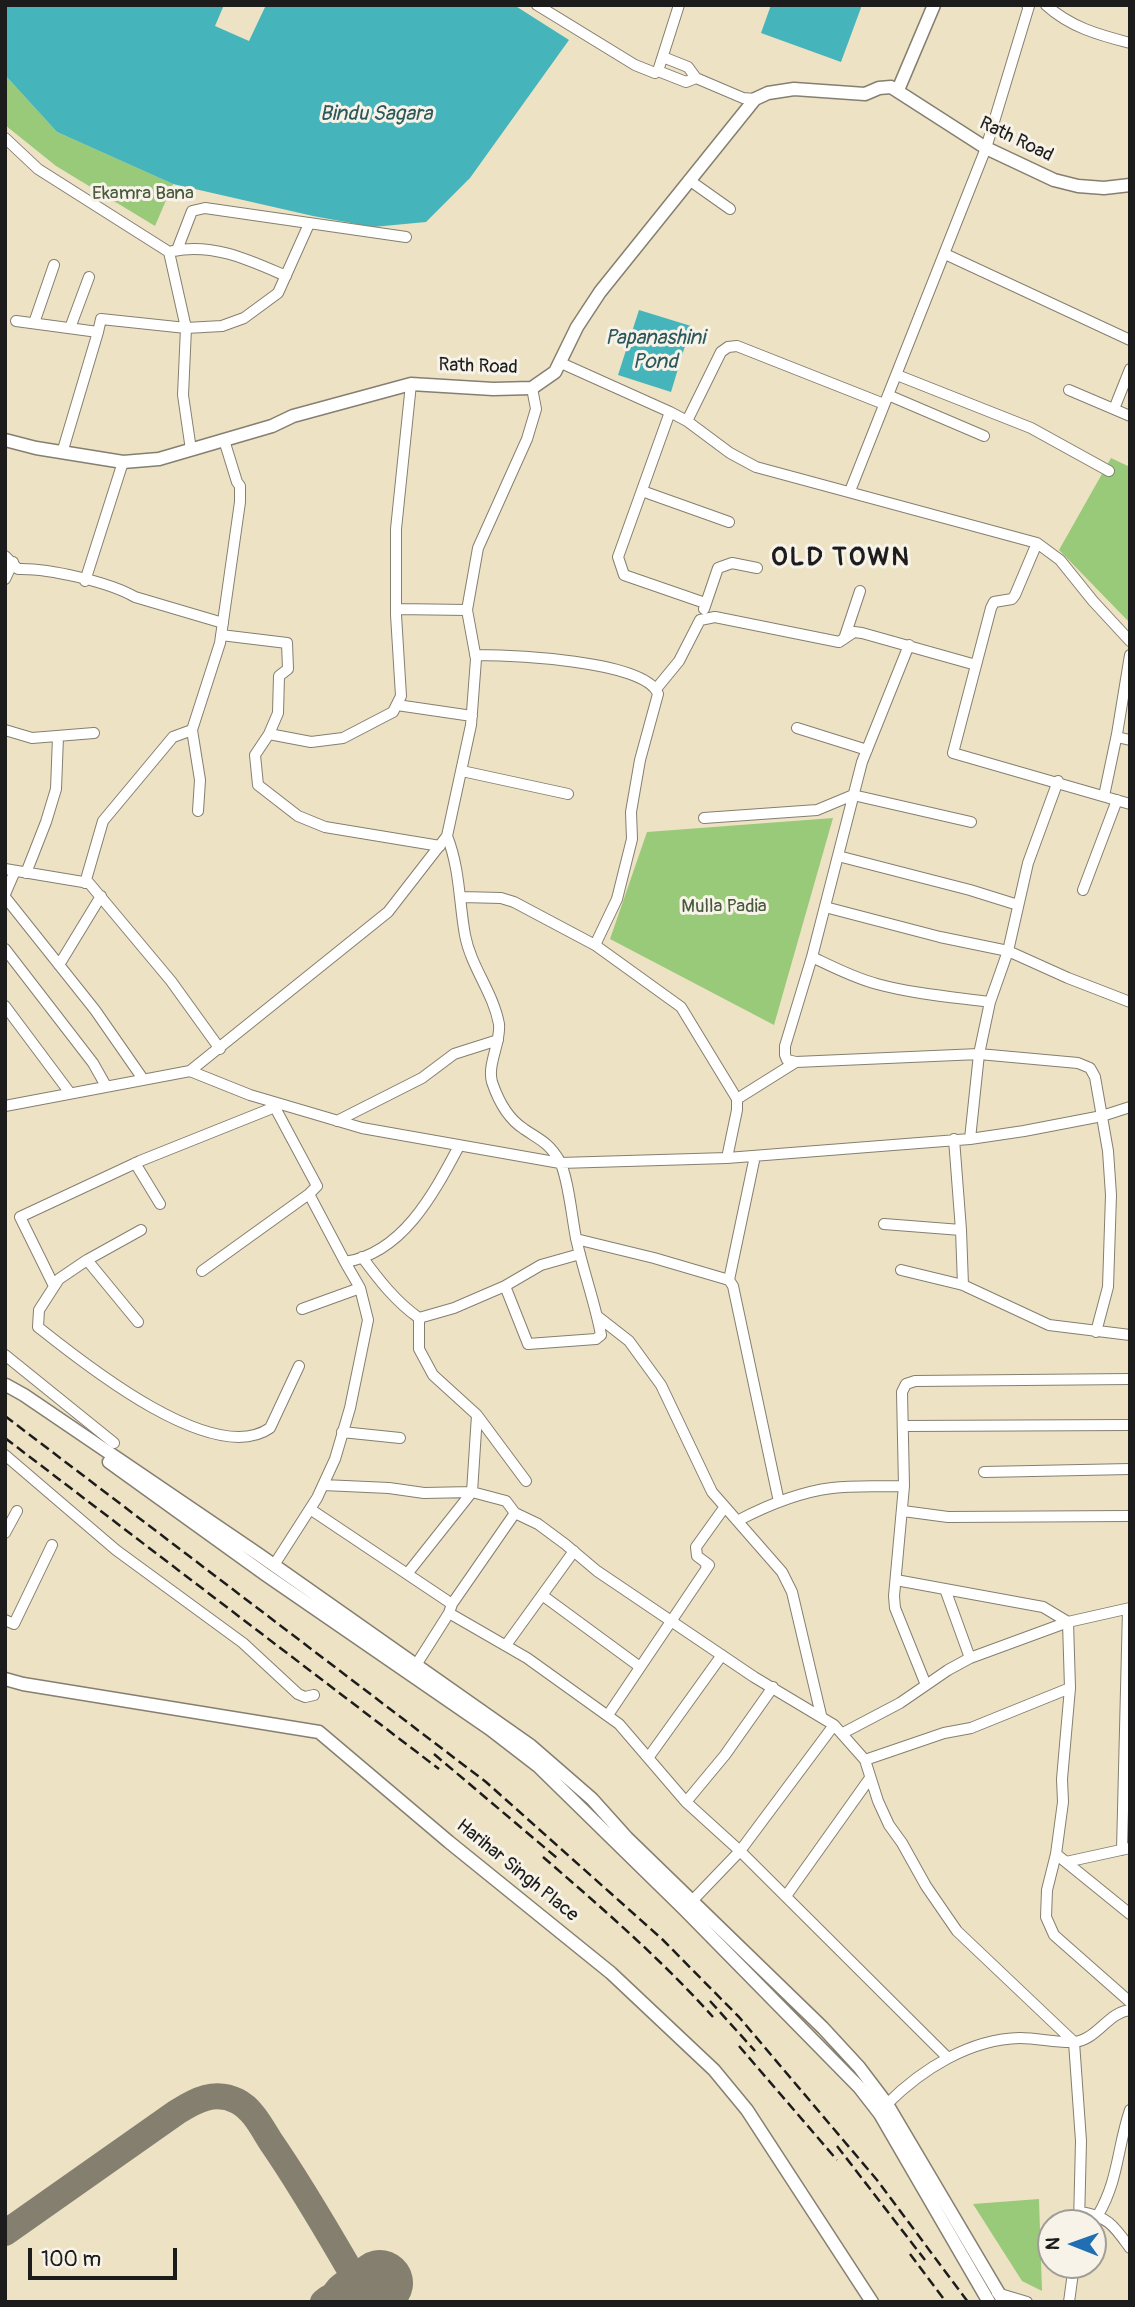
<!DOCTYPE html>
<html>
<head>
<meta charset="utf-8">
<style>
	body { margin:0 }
	#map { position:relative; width:1135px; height:2307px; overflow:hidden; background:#eee2c4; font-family:Pangolin,sans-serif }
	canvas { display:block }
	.frame { position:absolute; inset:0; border:7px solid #1c1c1c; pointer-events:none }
	.north { position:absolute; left:1037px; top:2209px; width:70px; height:70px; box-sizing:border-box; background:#f7f3e8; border:2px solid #9f9d96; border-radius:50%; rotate:271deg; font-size:19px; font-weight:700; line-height:28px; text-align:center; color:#1c1c1c }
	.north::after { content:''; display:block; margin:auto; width:24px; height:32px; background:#1f6fb2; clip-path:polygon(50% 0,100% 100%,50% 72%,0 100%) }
	.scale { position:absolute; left:28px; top:2248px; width:149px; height:32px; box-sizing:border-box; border:4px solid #1c1c1c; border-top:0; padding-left:9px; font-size:21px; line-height:24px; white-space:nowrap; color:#1c1c1c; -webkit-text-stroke:5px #f7f3e8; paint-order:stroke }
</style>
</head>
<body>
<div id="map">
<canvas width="1135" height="2307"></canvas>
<div class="frame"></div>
<div class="north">N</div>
<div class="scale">100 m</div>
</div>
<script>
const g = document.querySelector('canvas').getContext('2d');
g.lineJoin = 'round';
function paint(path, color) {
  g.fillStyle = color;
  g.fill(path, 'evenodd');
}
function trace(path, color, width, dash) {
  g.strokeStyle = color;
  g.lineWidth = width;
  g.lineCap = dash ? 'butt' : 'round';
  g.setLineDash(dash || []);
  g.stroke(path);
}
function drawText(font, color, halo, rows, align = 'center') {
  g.font = font + ' Pangolin,sans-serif';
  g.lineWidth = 6;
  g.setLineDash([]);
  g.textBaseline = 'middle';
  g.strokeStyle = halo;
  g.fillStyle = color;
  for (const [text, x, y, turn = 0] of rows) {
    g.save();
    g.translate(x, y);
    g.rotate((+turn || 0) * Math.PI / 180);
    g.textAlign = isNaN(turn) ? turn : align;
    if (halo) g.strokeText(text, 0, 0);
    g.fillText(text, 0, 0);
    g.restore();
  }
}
const green = new Path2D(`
	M5 75 57 132 173 184 155 226 56 166 5 125Z
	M1111 458 1130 467V623L1059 550Z
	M833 818 774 1025 610 939 647 832Z
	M1039 2199 1042 2291 1022 2281 973 2204Z`);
const water = new Path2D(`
	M5 5H224L215 26 249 41 266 5H514L569 40 470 178 426 222 373 227 313 216 173 184 57 132 5 75Z
	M771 5H862L841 62 761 33Z
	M639 310 691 326 671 392 618 375Z`);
const taxiway = new Path2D(`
	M5 2233 177 2112C196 2100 215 2090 237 2101 253 2109 262 2128 271 2142 305 2191 334 2243 364 2294
	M323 2302C340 2287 365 2292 384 2302`);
const runway = new Path2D(`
	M353 2302 380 2283`);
const minor = new Path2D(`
	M537 5 635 65 655 73 658 71 679 5
	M1046 5C1070 27 1099 35 1130 43
	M663 57 688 67 696 78 743 98 755 99
	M658 71 686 82 696 78
	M5 138 38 169 169 252 186 328 183 395 191 450
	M689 180 730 209
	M177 250 192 211 205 208 406 237
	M173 251C214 243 249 260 286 276
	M945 254 1130 340
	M16 321 98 332 62 453
	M34 323 54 265
	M70 328 89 277
	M98 332 101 319 186 328 222 326 244 318 278 293 309 224
	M561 363 670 412 687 421 730 453 756 467 1037 543 1060 560 1093 601 1130 641
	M897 375 1031 428 1109 471
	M1069 390 1130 416
	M888 395 984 436
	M1114 409 1130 369
	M670 412 618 557 624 575 705 603
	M687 421 721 352 728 347 737 346 884 404
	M642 491 729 522
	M850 491 986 148 1029 6 1027 5
	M1037 543 1015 595 1012 599 994 602 991 608 953 753 1130 804
	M5 556 18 569C48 568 109 582 135 597L223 623
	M5 579 13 562
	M85 581 123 462
	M396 609 467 610
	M704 609 718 568 732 563 757 568
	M221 635 287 643 288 669 279 676 278 713 269 734 311 742 343 738 393 712 401 696 396 615V529L411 384
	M844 639 860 591
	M909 645 862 762 812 957 785 1046V1055L787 1060 796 1062 979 1054 1078 1063 1090 1068 1095 1077 1108 1151 1111 1195 1108 1287 1096 1332
	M475 655C508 655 646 660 658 694L640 760 631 812 632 839 617 899 595 945 681 1007 737 1099V1110L727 1158
	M656 689 679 661 700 620 715 617 839 642 854 632 862 633 976 665
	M397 705 472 716
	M797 728 867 750
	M5 730 32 738 94 733
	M192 730 200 780 198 811
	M269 734 255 755 258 785 298 816 325 827 440 846
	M1117 737 1130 740
	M462 771 568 794
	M1104 796 1117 734 1130 655
	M704 818 817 810 853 795 971 822
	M447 836C460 869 459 902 465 935 471 967 493 992 499 1024 501 1043 487 1064 492 1082 498 1100 507 1118 524 1129 540 1140 548 1142 559 1160 568 1175 572 1219 576 1238 583 1271 595 1302 601 1335L596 1339 528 1344 505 1286 541 1265 580 1254
	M838 856 970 890 1018 905
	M5 869 89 883 171 981 220 1049
	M26 873 46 822 56 789 58 737
	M85 883 103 821 173 737 192 730 220 643 240 502V486L237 482 224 440
	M1083 890 1117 800
	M5 894 15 871
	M5 897 95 1010 143 1079
	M462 897 501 898 514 902 595 945
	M825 907 940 937 1008 951 1068 978 1130 1002
	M5 949 93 1063 106 1086
	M812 957C833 967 854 978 877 984 914 994 952 997 990 1002
	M59 965 101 896
	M5 1006 70 1093
	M190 1071 388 912 447 836 471 725 476 659 467 610 478 548 527 439 536 409 532 388
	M737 1099 796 1062
	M5 1106 190 1071 250 1095 362 1128 560 1163 727 1158 970 1139 1024 1131 1102 1116 1130 1107
	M337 1121 422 1078 454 1054 498 1040
	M954 1139 961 1230 963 1285
	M970 1139 979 1054 990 1002 1008 951 1028 863 1058 781
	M135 1163 160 1204
	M309 1194 345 1262C403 1253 434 1193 459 1146
	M884 1224 961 1230
	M576 1239 654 1258 729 1280 733 1286 779 1502
	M362 1257C379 1280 396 1302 419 1318V1349L433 1375 477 1415 472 1492 407 1574
	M87 1260 141 1230
	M901 1270 963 1285 1049 1325 1130 1335
	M202 1271 309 1194 317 1186 272 1102
	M729 1280 755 1156
	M54 1286 20 1217 140 1161 275 1107
	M302 1309 360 1288 345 1262
	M597 1316 629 1341 661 1385 712 1492 782 1572 792 1592 821 1715
	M419 1318 454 1308 505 1286
	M138 1322 87 1260 59 1279 39 1310 38 1327C82 1362 213 1468 270 1428L299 1366
	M5 1355 114 1443
	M477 1415 526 1481
	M904 1426 1130 1425
	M342 1432 400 1438
	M5 1455 116 1550 243 1643 298 1694 305 1697 314 1695
	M984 1472 1130 1469
	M323 1485 389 1488 424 1493 472 1492 506 1501 515 1513 538 1524 565 1544 597 1571 754 1677 834 1725 865 1760 878 1801 889 1825 902 1843 926 1886 957 1931 1074 2042 1081 2141 1079 2223
	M310 1509 452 1604
	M903 1511 948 1517 1130 1516
	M739 1520C768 1505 799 1492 832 1488 856 1485 880 1487 904 1486
	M5 1533 17 1511
	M274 1565 317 1498 335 1459 350 1408 368 1320 360 1288
	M706 1565H709L697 1556 696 1547 724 1508
	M896 1580 1043 1607 1068 1622 1070 1688 1062 1779 1063 1802 1056 1854 1047 1890 1046 1917 1054 1935 1130 2002
	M945 1589 970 1658
	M542 1595 640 1667
	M449 1613 527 1658 619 1724 686 1802 740 1851 692 1901
	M5 1620 14 1624 52 1545
	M506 1645 574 1551
	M416 1665 449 1613 452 1604 515 1513
	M926 1685 895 1608 894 1596 904 1486 902 1392 906 1384 915 1381 1130 1379
	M608 1715 709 1565
	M834 1725 740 1851 948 2058
	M843 1733 900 1703 948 1670 970 1658 1068 1622 1130 1608
	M648 1758 722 1655
	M865 1760 944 1733 971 1728 1070 1688
	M686 1802 725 1755 773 1687
	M1122 1850 1128 1609
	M1056 1854 1130 1914
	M1066 1862 1130 1848
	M786 1896 870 1778
	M887 2104C922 2069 970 2039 1020 2038 1038 2038 1057 2043 1074 2042 1097 2040 1108 2012 1130 2010
	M1081 2212C1109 2217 1114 2226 1130 2248
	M1098 2215C1119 2179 1117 2148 1130 2110
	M997 2293 1027 2302
	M1069 2302 1074 2265`);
const tertiary = new Path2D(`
	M898 90 934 5
	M5 440 36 448 123 462 159 459 272 426 293 416 411 384 493 389 532 388 555 372 577 327 600 292 755 99 768 93 794 89 865 94 879 88 891 87 986 148 1054 180 1078 186 1104 188 1130 185
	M6 1385 24 1395 258 1554 531 1746 592 1799 627 1838 823 2028 859 2067 887 2104 1004 2302
	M109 1462 266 1575 490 1729 538 1766 684 1909 859 2087 880 2114 989 2302
	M5 1679 23 1684 319 1732 449 1842 611 1973 714 2070 747 2110 872 2302`);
const rail = new Path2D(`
	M5 1416 486 1782 662 1939 739 2017 877 2180 968 2302
	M5 1438 439 1769
	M434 1754 557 1858
	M543 1857C602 1908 661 1959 713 2017
	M710 2001 755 2051
	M739 2046 837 2160
	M837 2146 925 2260
	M910 2254 946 2302`);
const streetNames = [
	["Rath Road",1016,140,26],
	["Rath Road",478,367,2],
	["Harihar Singh Place",517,1871,39]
];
const parkNames = [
	["Ekamra Bana",143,194],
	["Mulla Padia",724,907]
];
const waterNames = [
	["Bindu Sagara",376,115],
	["Papanashini",655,339],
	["Pond",655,363]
];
const districtNames = [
	["OLD TOWN",841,558]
];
paint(green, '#99ca79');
paint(water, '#45b5bb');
trace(taxiway, '#857f70', 26);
trace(runway, '#857f70', 66);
trace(minor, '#857f70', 12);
trace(tertiary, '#857f70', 15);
trace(minor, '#fff', 10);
trace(tertiary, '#fff', 12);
trace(rail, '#1c1c1c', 2.5, [10, 5]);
drawText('19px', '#1c1c1c', '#f7f3e8', streetNames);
drawText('19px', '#48593d', '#f7f3e8', parkNames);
drawText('italic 21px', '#2c595c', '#f7f3e8', waterNames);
g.letterSpacing = '2px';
drawText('bold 26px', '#1c1c1c', '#f7f3e8', districtNames);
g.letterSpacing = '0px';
</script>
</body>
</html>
